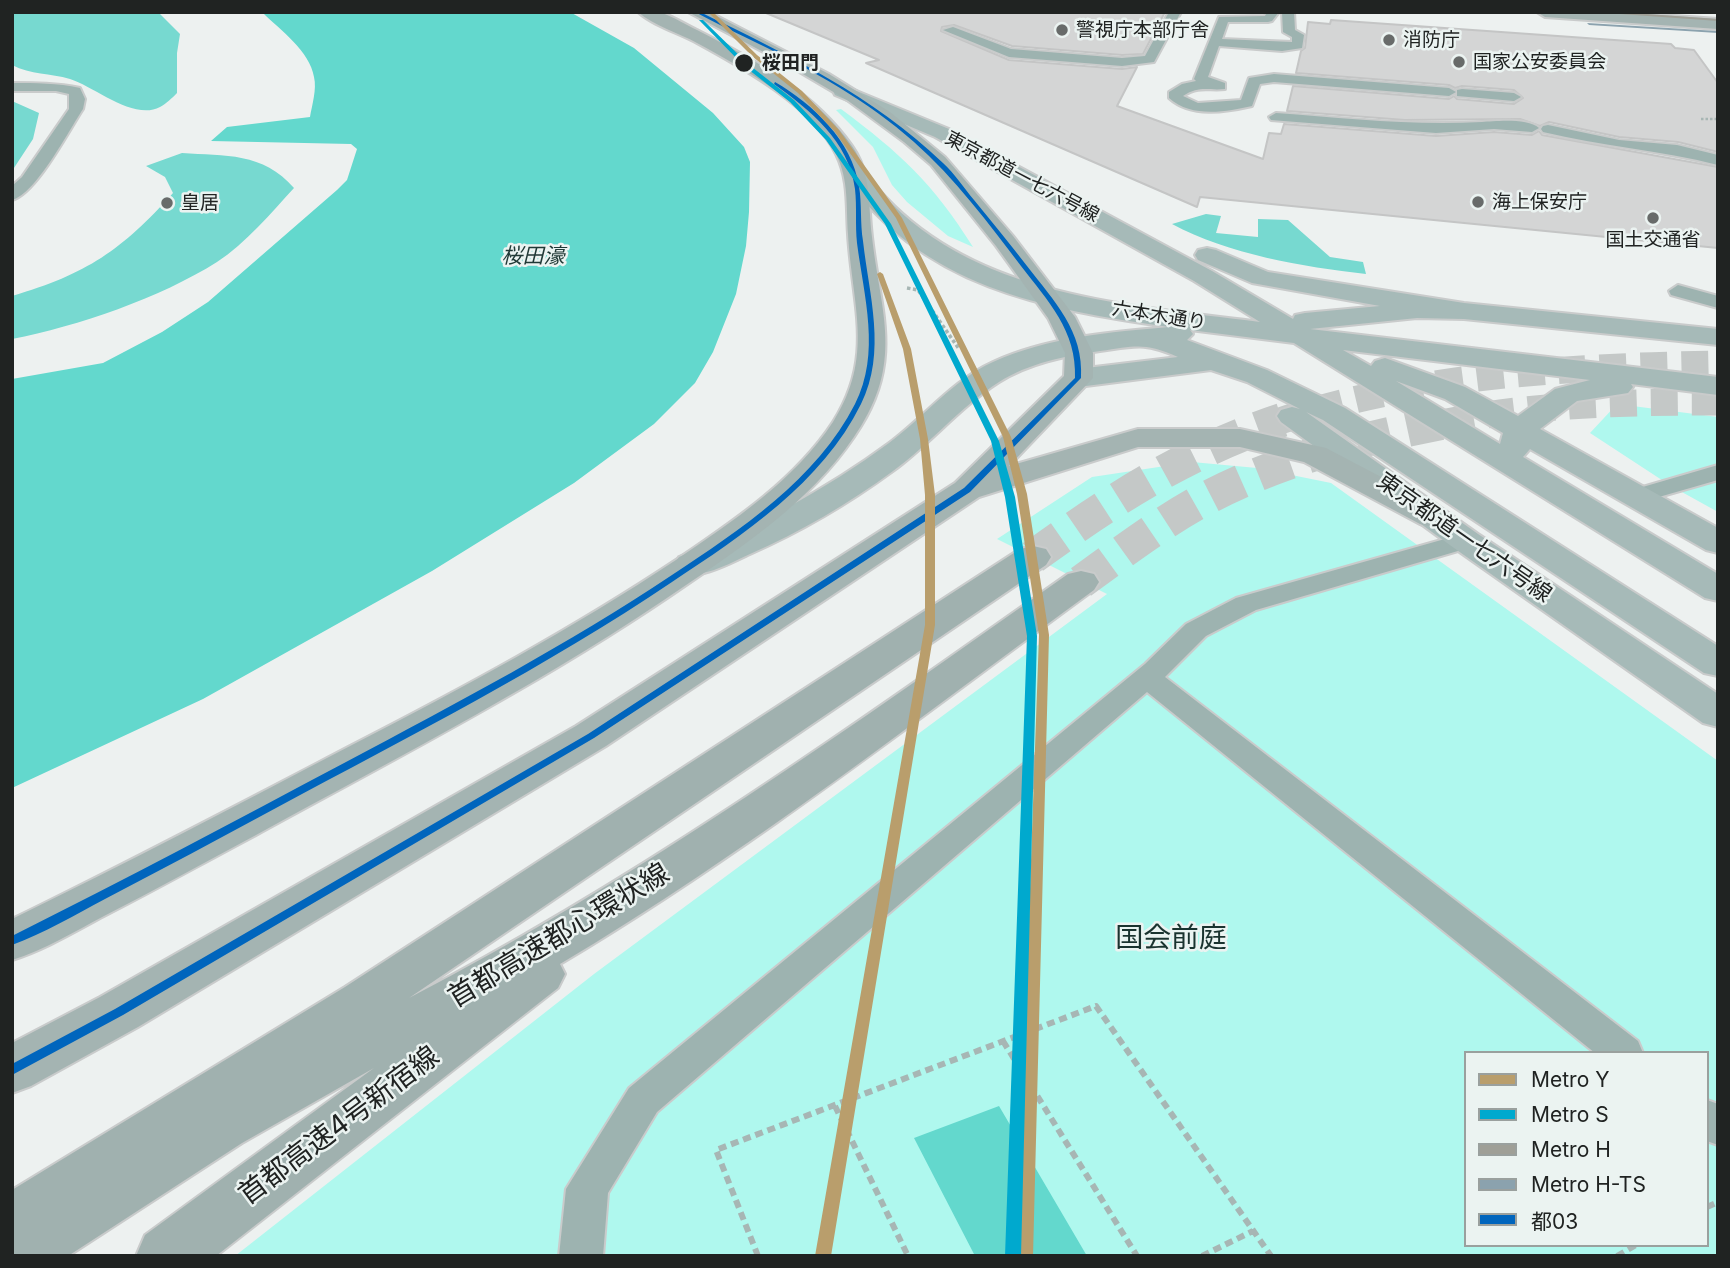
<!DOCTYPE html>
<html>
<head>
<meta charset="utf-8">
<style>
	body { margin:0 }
	#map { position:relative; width:1730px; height:1268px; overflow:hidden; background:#edf1f0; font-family:Inter,"Noto Sans JP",sans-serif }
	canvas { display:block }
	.frame { position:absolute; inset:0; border:14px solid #202322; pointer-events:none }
	.legend { position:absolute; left:1464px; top:1051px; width:245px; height:196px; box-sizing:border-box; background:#ebf3f1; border:2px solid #9aa09e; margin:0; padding:9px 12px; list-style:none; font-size:21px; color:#202322 }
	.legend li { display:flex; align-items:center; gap:14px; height:35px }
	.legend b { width:35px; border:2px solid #9aa09e }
</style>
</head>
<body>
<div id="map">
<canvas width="1730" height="1268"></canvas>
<div class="frame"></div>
<ul class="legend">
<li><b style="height:9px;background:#b99e6c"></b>Metro Y</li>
<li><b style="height:9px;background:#00a9ce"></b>Metro S</li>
<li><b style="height:9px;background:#9f9f97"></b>Metro H</li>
<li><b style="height:9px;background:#8ba2ae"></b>Metro H-TS</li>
<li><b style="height:9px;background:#0065bd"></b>都03</li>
</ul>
</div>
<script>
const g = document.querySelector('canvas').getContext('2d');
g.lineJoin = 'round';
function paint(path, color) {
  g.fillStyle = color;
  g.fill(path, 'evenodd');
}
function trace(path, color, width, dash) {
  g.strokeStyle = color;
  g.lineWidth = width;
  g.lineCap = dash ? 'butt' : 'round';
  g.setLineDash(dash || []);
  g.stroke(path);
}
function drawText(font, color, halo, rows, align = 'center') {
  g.font = font + ' Inter,"Noto Sans JP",sans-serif';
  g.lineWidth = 5;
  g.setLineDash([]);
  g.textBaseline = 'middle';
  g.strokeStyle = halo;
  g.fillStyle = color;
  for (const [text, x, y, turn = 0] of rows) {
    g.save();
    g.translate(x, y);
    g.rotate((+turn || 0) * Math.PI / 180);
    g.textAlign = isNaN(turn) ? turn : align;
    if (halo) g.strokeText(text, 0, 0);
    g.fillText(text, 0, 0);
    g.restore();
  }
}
const green = new Path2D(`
	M841 109C900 153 933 183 973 247L948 236 907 202 892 185 873 147 836 110Z
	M1617 404 1718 417V512L1671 486 1590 433Z
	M1192 462 1257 468 1331 483 1718 761V1256H235L594 974 1107 594 997 539 1092 477ZM1466 1053H1707V1245H1466Z`);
const forest = new Path2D(`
	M12 12H158L180 34 177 53V93C172 98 166 104 160 107 134 121 95 87 70 79 50 73 31 75 12 65Z
	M12 101 39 113 33 139 12 171Z
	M182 153C225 156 263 152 294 188 271 213 246 243 217 262 160 298 78 326 12 339V296C87 274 122 250 173 193L165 177 146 166Z
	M1206 214 1221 216 1216 233 1258 237V219L1288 220 1330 257 1363 262 1366 274C1303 267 1228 254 1172 224Z`);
const water = new Path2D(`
	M262 12H570L634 48 713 113 744 147 750 162 749 212 746 246 736 294 713 352 695 383 654 424 574 483 432 571 203 699 12 788V379L103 363 162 332 208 302 337 190 347 180 357 149 351 144 211 141 227 127 310 117C312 105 317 89 314 77 310 51 280 30 262 12Z
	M999 1106 1087 1256H975L914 1138Z`);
const building = new Path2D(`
	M1165 12 1143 54 1122 55 1012 46 954 25 942 27 941 31 1009 60 1122 69 1137 67 1117 106 1263 159 1269 133 1281 134 1284 124 1436 136 1494 132 1532 135 1539 131 1542 135 1718 167V248L1200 197 1197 207 866 63 879 60 766 13Z
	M1331 20 1671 44 1675 48 1694 50 1718 83V152L1678 142 1619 137 1549 122 1540 126 1520 119 1405 120 1287 111 1293 86 1449 99 1454 96 1457 99 1514 104 1523 98 1514 90 1462 86 1455 88 1449 85 1296 73 1301 51 1305 48 1308 22 1330 24Z`);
const motorwayTunnelFar1 = new Path2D(`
	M1277 422C1419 374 1569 367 1718 364
	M1447 422C1536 404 1627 402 1718 402`);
const motorwayTunnel = new Path2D(`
	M1033 557C1113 499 1188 451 1282 420
	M1081 582C1120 554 1159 524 1201 501 1281 458 1368 437 1456 420`);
const pathFar2 = new Path2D(`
	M1701 119H1718`);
const pathFar1 = new Path2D(`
	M907 288 918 290 959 349`);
const path = new Path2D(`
	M1003 1041 1137 1256
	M835 1106 908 1256
	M1707 1207 1718 1202
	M758 1256 716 1150 1096 1006 1271 1256
	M1202 1256 1253 1231
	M1617 1256 1636 1245`);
const service = new Path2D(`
	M1169 12H1181L1154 62 1122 66 1009 57 943 30 953 27 1011 49 1122 58 1145 56Z
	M1267 12H1279L1272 21 1268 22H1228L1222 39 1292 42V37L1283 32 1282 12H1294L1295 30 1304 35 1302 48 1282 51 1219 46 1208 77 1225 83V89C1208 91 1200 85 1183 96L1198 103 1241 100 1249 78 1274 74 1449 88 1456 92 1449 96 1274 82 1260 84 1252 106C1226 112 1191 118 1169 98V92L1182 84 1196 81 1194 79 1219 17 1265 16Z
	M12 83C36 83 57 83 80 88L85 99 83 109C69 130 36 194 12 200V186L22 177 69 109V94L56 91H12Z
	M1462 89 1514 93 1521 97 1514 101 1457 96V90Z
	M1276 113C1344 118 1413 126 1482 122 1496 121 1528 118 1539 128L1532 132 1494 129 1436 133 1271 120 1269 117Z
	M1548 125 1619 140 1677 145 1718 155V165C1660 150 1601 146 1543 132L1541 129 1543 126Z
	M1678 285 1718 296V308L1671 295 1669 291Z
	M1718 465V480L1638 503 1629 501 1626 496 1629 491Z
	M1466 533 1475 536 1479 541 1475 546 1256 610 1206 636 1165 677 1638 1041 1643 1053H1595L1147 692 657 1112 608 1193 603 1256H559L566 1189 629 1088 1145 664 1186 624 1236 598Z
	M1707 1100 1718 1104V1145L1707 1141Z`);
const secondary = new Path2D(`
	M842 85 949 129 1212 271 1293 319 1295 315 1305 313 1380 306 1252 283 1198 260 1195 255 1198 250 1207 248 1216 250 1268 272 1287 275 1464 303 1718 329V345L1464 319 1417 318 1310 329 1718 377V395L1631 384 1633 387 1628 393 1577 401 1540 429 1718 528V553L1706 550 1530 449 1523 457 1718 574V601L1705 598 1294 343 1190 330 1193 334 1187 340 1267 370 1345 408 1718 646V676L1704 673 1323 420 1306 412 1478 534 1718 694V727L1703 723 1454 548 1281 422 1277 416 1281 410 1292 407 1300 409 1247 382 1211 370 1078 387 1068 384 1063 378 1068 372 1078 369 1178 357C1144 342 1136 346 1100 351 1065 356 1029 363 999 382 960 407 930 444 893 471 848 504 800 532 750 554 728 564 703 579 679 573L674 565 679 557C754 528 824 491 889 443 924 417 953 380 993 362 1048 337 1111 332 1169 327 1044 309 921 287 845 176L848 171H864C954 296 1120 304 1260 322L1194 281 935 137 835 95 833 91 835 87ZM1343 350 1590 380 1555 389 1518 416 1465 387 1385 358 1375 361 1371 366ZM1396 381 1445 399 1503 433 1500 444Z`);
const trunk = new Path2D(`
	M638 12C646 12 655 11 662 13 674 17 686 25 697 30 754 59 815 93 852 146 872 174 868 205 872 237 880 309 903 358 861 426 820 493 753 540 689 583 552 678 402 755 256 835 205 862 155 890 104 916 74 932 44 950 12 960V919C127 863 239 804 352 745 463 688 572 629 676 560 732 522 795 480 833 422 875 356 852 306 848 234 846 206 849 180 836 154 813 107 743 68 697 43 679 33 654 26 638 12Z
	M688 12H709L829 74 890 112 945 157 1013 236 1075 317 1093 353V378L1009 466 1138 429H1240L1326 448 1444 510 1449 517 1444 524 1432 527 1420 524 1304 462 1240 447H1138L979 497 606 746 138 1027 31 1086 12 1093V1043L100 997 576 726 955 483 1064 376 1065 353 1048 318 996 246 931 165 904 142 847 100 786 64Z
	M1537 12H1617L1718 19V29L1545 17Z`);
const motorway = new Path2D(`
	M1033 546 1046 549 1051 557 1046 565 409 998C642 877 854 725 1068 574L1081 571 1094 574 1099 582 1094 590C919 718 747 853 560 964L565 974 558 988 216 1256H136L145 1235 374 1068 242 1143 68 1256H12V1190L345 987 1020 549Z`);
const bus1 = new Path2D(`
	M695 12H700C787 54 873 96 943 163 955 174 964 188 974 200 992 222 1010 244 1027 266 1054 301 1084 331 1081 378L970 492 594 738 123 1015 12 1075V1064L115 1009 588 734 964 488 1075 378C1077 331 1048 301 1021 266 988 223 955 178 914 142 868 101 812 70 757 43 737 33 715 23 695 12Z
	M775 82C813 104 852 141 859 186 862 204 860 223 863 241 869 295 887 352 861 404 822 483 743 535 672 582 546 667 410 736 276 808 219 839 162 869 105 899 75 915 44 933 12 945V936C124 880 235 821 346 762 457 703 567 645 672 575 740 530 817 479 855 404 881 353 864 297 857 243 855 225 857 207 855 189 849 141 810 110 774 84Z`);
const metro1 = new Path2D(`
	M708 12H713L757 55 802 91 839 130 902 218 1011 437 1027 494 1049 635 1033 1256H1017L1039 635 1017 494 1003 437 896 218 835 132 798 93 753 57Z
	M880 272 883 274 911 349 928 439 935 495V625L831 1256H815L925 625V495L920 439 903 349 877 274Z`);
const metro2 = new Path2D(`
	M699 20H703L748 64 794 100 830 138 891 224 999 441 1015 497 1037 636 1021 1256H1005L1027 636 1005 497 991 441 885 224 826 140 790 102 744 66Z`);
const metro3 = new Path2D(`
	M1592 12H1618L1718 19V21Z`);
const metro4 = new Path2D(`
	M1587 23 1717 31 1718 33 1589 25Z`);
const markers = [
	[1062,30,7,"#686b6a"],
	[1389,40,7,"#686b6a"],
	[1459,62,7,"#686b6a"],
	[744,63,10,"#202322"],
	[1478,202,7,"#686b6a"],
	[167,203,7,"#686b6a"],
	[1653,218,7,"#686b6a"]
];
const farPoinames = [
	["警視庁本部庁舎",1076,30],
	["消防庁",1403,40],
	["国家公安委員会",1473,62],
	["海上保安庁",1492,202],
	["皇居",181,203],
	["国土交通省",1653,240,"center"]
];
const farStopnames = [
	["桜田門",762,63]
];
const farStreetnames = [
	["東京都道一七六号線",1022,177,28],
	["六本木通り",1159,316,9]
];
const farWaternames = [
	["桜田濠",533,257]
];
const streetNames = [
	["東京都道一七六号線",1464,538,35]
];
const nearStreetnames = [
	["首都高速都心環状線",559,936,-31],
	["首都高速4号新宿線",339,1126,-37]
];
const nearParknames = [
	["国会前庭",1171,939]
];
paint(green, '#aff8ee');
paint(forest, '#77d9d0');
paint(water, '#63d8cd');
paint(building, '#d4d5d5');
trace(building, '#c4c5c5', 2);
trace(motorwayTunnelFar1, '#c4c8c7', 27, [27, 14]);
trace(motorwayTunnel, '#c4c8c7', 34, [34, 18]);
trace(service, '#c9cbcb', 4);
trace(secondary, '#c9cbcb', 4);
trace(trunk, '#c9cbcb', 4);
trace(motorway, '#c9cbcb', 4);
trace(pathFar2, '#a7b6b4', 2.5, [2.5, 2]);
trace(pathFar1, '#a7b6b4', 3.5, [3.5, 2.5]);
trace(path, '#a7b6b4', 6, [8, 5]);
paint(service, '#9db3b0');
paint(secondary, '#a6bab8');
paint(trunk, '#a4b4b2');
paint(motorway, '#a0b1af');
paint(bus1, '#0065bd');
paint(metro1, '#b99e6c');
paint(metro2, '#00a9ce');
paint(metro3, '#9f9f97');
paint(metro4, '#8ba2ae');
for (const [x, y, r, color] of markers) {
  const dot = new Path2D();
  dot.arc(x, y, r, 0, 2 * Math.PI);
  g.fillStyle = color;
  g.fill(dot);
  trace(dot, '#ebf3f1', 2.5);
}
drawText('19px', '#202322', '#ebf3f1', farPoinames, 'left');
drawText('bold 19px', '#202322', '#ebf3f1', farStopnames, 'left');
drawText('19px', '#202322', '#ebf3f1', farStreetnames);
drawText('italic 21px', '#203936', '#ebf3f1', farWaternames);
drawText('23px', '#202322', '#ebf3f1', streetNames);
drawText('28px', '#202322', '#ebf3f1', nearStreetnames);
drawText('28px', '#1a332f', '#ebf3f1', nearParknames);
</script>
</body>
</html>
